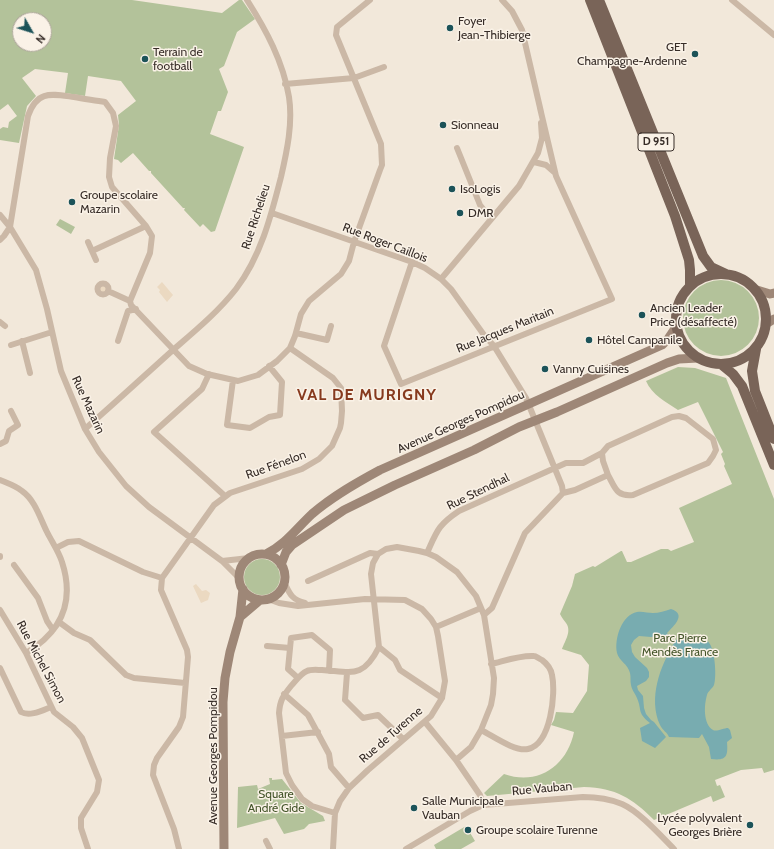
<!DOCTYPE html>
<html>
<head>
<meta charset="utf-8">
<style>
	body { margin:0 }
	#map { position:relative; width:774px; height:849px; overflow:hidden; background:#f2e8da; font-family:Cabin,sans-serif }
	canvas { display:block }
	.north { position:absolute; left:12px; top:12px; width:40px; height:40px; box-sizing:border-box; background:#faf2e7; border:1px solid #aca39a; border-radius:50%; rotate:129deg; font-size:11px; font-weight:700; line-height:16px; text-align:center; color:#362c27 }
	.north::after { content:''; display:block; margin:auto; width:14px; height:18px; background:#1c5359; clip-path:polygon(50% 0,100% 100%,50% 72%,0 100%) }
</style>
</head>
<body>
<div id="map">
<canvas width="774" height="849"></canvas>
<div class="north">N</div>
</div>
<script>
const g = document.querySelector('canvas').getContext('2d');
g.lineJoin = 'round';
function paint(path, color) {
  g.fillStyle = color;
  g.fill(path, 'evenodd');
}
function trace(path, color, width, dash) {
  g.strokeStyle = color;
  g.lineWidth = width;
  g.lineCap = dash ? 'butt' : 'round';
  g.setLineDash(dash || []);
  g.stroke(path);
}
function drawText(font, color, halo, rows, align = 'center') {
  g.font = font + ' Cabin,sans-serif';
  g.lineWidth = 3;
  g.setLineDash([]);
  g.textBaseline = 'middle';
  g.strokeStyle = halo;
  g.fillStyle = color;
  for (const [text, x, y, turn = 0] of rows) {
    g.save();
    g.translate(x, y);
    g.rotate((+turn || 0) * Math.PI / 180);
    g.textAlign = isNaN(turn) ? turn : align;
    if (halo) g.strokeText(text, 0, 0);
    g.fillText(text, 0, 0);
    g.restore();
  }
}
const green = new Path2D(`
	M0 0H132L222 13 239 0H242L255 19 237 32 224 66 219 69 228 92 221 111H218L210 134 244 147 215 231 211 232 203 224 200 227 184 210 185 208H183L151 173V171H149L133 153 121 163 118 160 114 159 119 125 118 115 136 101 121 81 88 76 85 96 65 93 68 73 35 69 22 78 36 96 27 106 19 143 0 140V129L3 127 8 128 9 122 17 116 8 104 0 110ZM20 20H44V44H20Z
	M60 219 75 227 71 234 56 225Z
	M683 318a38 38 0 1 1 76 0a38 38 0 1 1-76 0Z
	M678 367 695 368 726 378 774 499V770L764 773 762 768 741 770 715 780 717 786 720 785 725 797 713 802 711 796 654 820C632 798 616 788 584 787L487 796 484 793 504 774C538 786 567 766 574 732L551 725 554 720 556 712 573 713 587 691 589 665 581 655 562 649C565 641 572 631 566 623 564 620 562 618 560 614L572 586 575 574 593 566 595 567 621 551H622L627 562H631L661 549H668L671 551 694 542 679 508 732 484 724 466 725 464 721 454 723 452 698 402 678 410C666 402 652 395 646 381Z
	M244 577a18 18 0 1 1 36 0a18 18 0 1 1-36 0Z
	M269 778H272V780L282 779 301 803 323 816 325 821 309 824 304 829 284 834 275 818 237 828 238 787 257 785 258 789 270 784Z
	M466 826 475 841 461 849H436L434 845Z`);
const plaza = new Path2D(`
	M95 289a8 8 0 1 1 16 0a8 8 0 1 1-16 0Z
	M162 282 173 295 167 302 159 292 160 290 157 287Z
	M196 584 202 591 206 590 210 593 208 600 201 603 193 586Z`);
const water = new Path2D(`
	M671 609C687 614 674 626 667 633L670 638 675 641 680 637C688 637 700 638 707 641 715 645 717 677 714 685 712 689 708 691 707 695 704 705 703 724 713 730 716 732 724 728 728 728L730 730 732 738 727 742C728 756 727 761 711 759L709 747 702 734 699 738 669 737C667 732 663 731 660 725 648 698 660 667 674 643L663 635 651 637 639 636 634 640 631 645 632 652 635 657 647 668 649 672V677L646 681 637 686 638 690 643 696 644 708 646 714 651 720 654 722 666 737 655 748 642 741 640 728 650 723C636 712 643 710 636 696 634 692 632 690 631 685 630 681 631 677 630 673 628 664 619 661 617 653 614 638 622 615 637 612 642 611 648 613 653 613 659 613 665 611 671 609Z`);
const street = new Path2D(`
	M502 0 512 11 522 30 541 112
	M732 0 774 35
	M285 84 354 78 384 67
	M457 148 480 205 491 219
	M534 162 546 165 554 172
	M272 213 412 262 425 268 441 279 451 289 484 335 494 346 526 398 562 486 563 493 525 533 492 608 484 615
	M0 215 10 227 36 270 47 309 61 371 85 429 99 452 126 486 149 507 222 561 239 578
	M0 240 4 236 10 227 28 116C37 90 51 94 74 97 84 99 94 100 105 102L113 113 116 126 110 158 109 177 112 187 146 226 152 236 150 253 130 301 131 305 189 366 207 374 238 381 258 375 277 361 290 348 295 336 301 314 309 301 341 274 349 261 354 242 380 170 382 165 381 144 336 35 337 27 370 0
	M88 242 92 251
	M96 260 92 251 146 226
	M412 262 384 346 401 384 612 299 556 176 540 108
	M441 279 519 186 538 153 542 138 541 123
	M97.5 289a5.5 5.5 0 1 1 11 0a5.5 5.5 0 1 1-11 0Z
	M108 291 130 301
	M0 322 5 326
	M296 333 327 340 331 326
	M22 341 30 373
	M118 341 128 311 136 309
	M11 345 52 332
	M209 374 202 389 154 432 225 496
	M233 380 227 425 250 428 269 417 280 415 282 382 269 366
	M85 429C115 403 144 376 173 350 195 331 218 312 236 289 261 256 271 216 281 177 287 151 293 123 289 97 283 61 266 30 247 0
	M0 444 6 441 9 431 18 425 11 411
	M0 480C7 483 16 486 22 491 35 500 40 518 47 532 52 542 59 552 62 562 75 602 61 632 26 653
	M563 493 575 490 608 475 603 461 602 453 608 446 672 417 679 416 686 418 713 439 716 450 713 456 708 463 633 495C616 497 615 487 608 475
	M56 548 68 542 79 541 143 572 162 578
	M427 553C437 531 438 525 459 511L566 463H583L602 453
	M0 556V557
	M222 561 249 558
	M14 565 38 598 47 621 53 630
	M308 581 370 553 378 554
	M284 582C290 594 291 599 305 603
	M268 599 279 603 298 606 365 599 405 600 422 609 431 619 436 627 438 636 445 681 442 698 431 716 368 770 349 788 340 801 335 813 333 849
	M0 610 26 653 54 712 73 727 82 738 99 780 97 792 81 818V828L88 849
	M59 622 74 633 90 640 126 675 134 678 185 683
	M436 627 481 608
	M267 646 290 648
	M379 647 395 660 400 670 442 698
	M0 668 21 712C30 717 43 710 51 707
	M347 673 345 700 363 718 378 715 403 739
	M298 678 288 669 291 638 312 635 330 650 329 671
	M284 694 308 715 329 754 331 767 349 788
	M425 722 456 760 480 795 483 805
	M481 730C493 736 515 752 528 749 551 744 556 693 552 675 551 669 546 663 542 660 539 659 536 656 534 656 520 655 504 661 491 664
	M282 736 318 732
	M335 813 312 806 302 799 292 785 286 773 279 713C280 700 283 696 291 686 296 681 300 674 307 671 311 669 318 670 322 670 352 672 363 679 379 647L371 574 373 563 378 554 386 549 397 547 419 551 427 553 436 557 457 572 476 596 484 615 494 678 493 694 491 705 481 730 471 747 456 760
	M266 841 270 849
	M179 849 174 829 153 775 154 765 157 758 179 727 183 717 188 657 187 650 161 590 162 578 214 505 230 493 302 469 319 459 332 446 340 428 341 423 342 411 341 388 333 378 290 348
	M406 849 470 811 483 805 583 797C596 797 610 799 622 804 640 812 661 836 674 849`);
const secondary = new Path2D(`
	M757 290 770 294 774 293
	M766 324 774 319
	M266 554C286 544 296 529 312 514 333 496 356 483 380 470L662 345 668 339 676 327
	M239 577a23 23 0 1 1 46 0a23 23 0 1 1-46 0Z
	M281 565 286 552 292 545 344 510 395 485 474 450 519 427 557 412 667 363 679 359 698 358
	M240 617 260 600
	M224 849 223 702 225 678 230 652 240 617 243 589`);
const primary = new Path2D(`
	M590 0 675 216 689 260 690 270V286
	M599 0 703 256 711 267 726 274
	M676 319a45 45 0 1 1 90 0a45 45 0 1 1-90 0Z
	M756 349 752 371 755 391 774 439
	M722 365 733 374 742 386 774 465`);
const markers = [
	[450,28,4,"#1c5359"],
	[695,54,4,"#1c5359"],
	[145,59,4,"#1c5359"],
	[443,125,4,"#1c5359"],
	[452,189,4,"#1c5359"],
	[72,202,4,"#1c5359"],
	[460,213,4,"#1c5359"],
	[642,315,4,"#1c5359"],
	[589,340,4,"#1c5359"],
	[545,369,4,"#1c5359"],
	[414,808,4,"#1c5359"],
	[750,825,4,"#1c5359"],
	[468,830,4,"#1c5359"]
];
const shields = [
	[656,142,36]
];
const shieldNames = [
	["D 951",656,142]
];
const poiNames = [
	["Foyer",458,21],
	["Jean-Thibierge",458,35],
	["GET",687,47,"right"],
	["Champagne-Ardenne",687,61,"right"],
	["Terrain de",153,52],
	["football",153,66],
	["Sionneau",451,125],
	["IsoLogis",460,189],
	["Groupe scolaire",80,195],
	["Mazarin",80,209],
	["DMR",468,213],
	["Ancien Leader",650,308],
	["Price (désaffecté)",650,322],
	["Hôtel Campanile",597,340],
	["Vanny Cuisines",553,369],
	["Salle Municipale",422,801],
	["Vauban",422,815],
	["Lycée polyvalent",742,818,"right"],
	["Georges Brière",742,832,"right"],
	["Groupe scolaire Turenne",476,830]
];
const streetNames = [
	["Rue Richelieu",256,217,-72],
	["Rue Roger Caillois",385,243,21],
	["Rue Jacques Maritain",505,330,-22],
	["Rue Mazarin",88,405,65],
	["Avenue Georges Pompidou",461,422,-24],
	["Rue Fénelon",276,465,-20],
	["Rue Stendhal",478,492,-26],
	["Rue Michel Simon",41,662,62],
	["Rue de Turenne",391,735,-41],
	["Avenue Georges Pompidou",213,756,-90],
	["Rue Vauban",542,789,-5]
];
const parkNames = [
	["Parc Pierre",680,638],
	["Mendès France",680,652],
	["Square",276,794],
	["André Gide",276,808]
];
const districtNames = [
	["VAL DE MURIGNY",367,395]
];
paint(green, '#b3c29a');
paint(plaza, '#ebd9c1');
paint(water, '#78acb0');
trace(street, '#cbb8a6', 6);
trace(secondary, '#9e8777', 9);
trace(primary, '#796458', 10);
for (const [x, y, r, color] of markers) {
  const dot = new Path2D();
  dot.arc(x, y, r, 0, 2 * Math.PI);
  g.fillStyle = color;
  g.fill(dot);
  trace(dot, '#faf2e7', 1.5);
}
for (const [x, y, w] of shields) {
  const box = new Path2D();
  box.roundRect(x - w / 2, y - 9, w, 18, 3);
  g.fillStyle = '#faf2e7';
  g.fill(box);
  trace(box, '#362c27', 1);
}
drawText('bold 11px', '#362c27', null, shieldNames);
drawText('12px', '#362c27', '#faf2e7', poiNames, 'left');
drawText('12px', '#362c27', '#faf2e7', streetNames);
drawText('12px', '#44552a', '#faf2e7', parkNames);
g.letterSpacing = '1px';
drawText('bold 16px', '#873a1e', '#faf2e7', districtNames);
g.letterSpacing = '0px';
</script>
</body>
</html>
